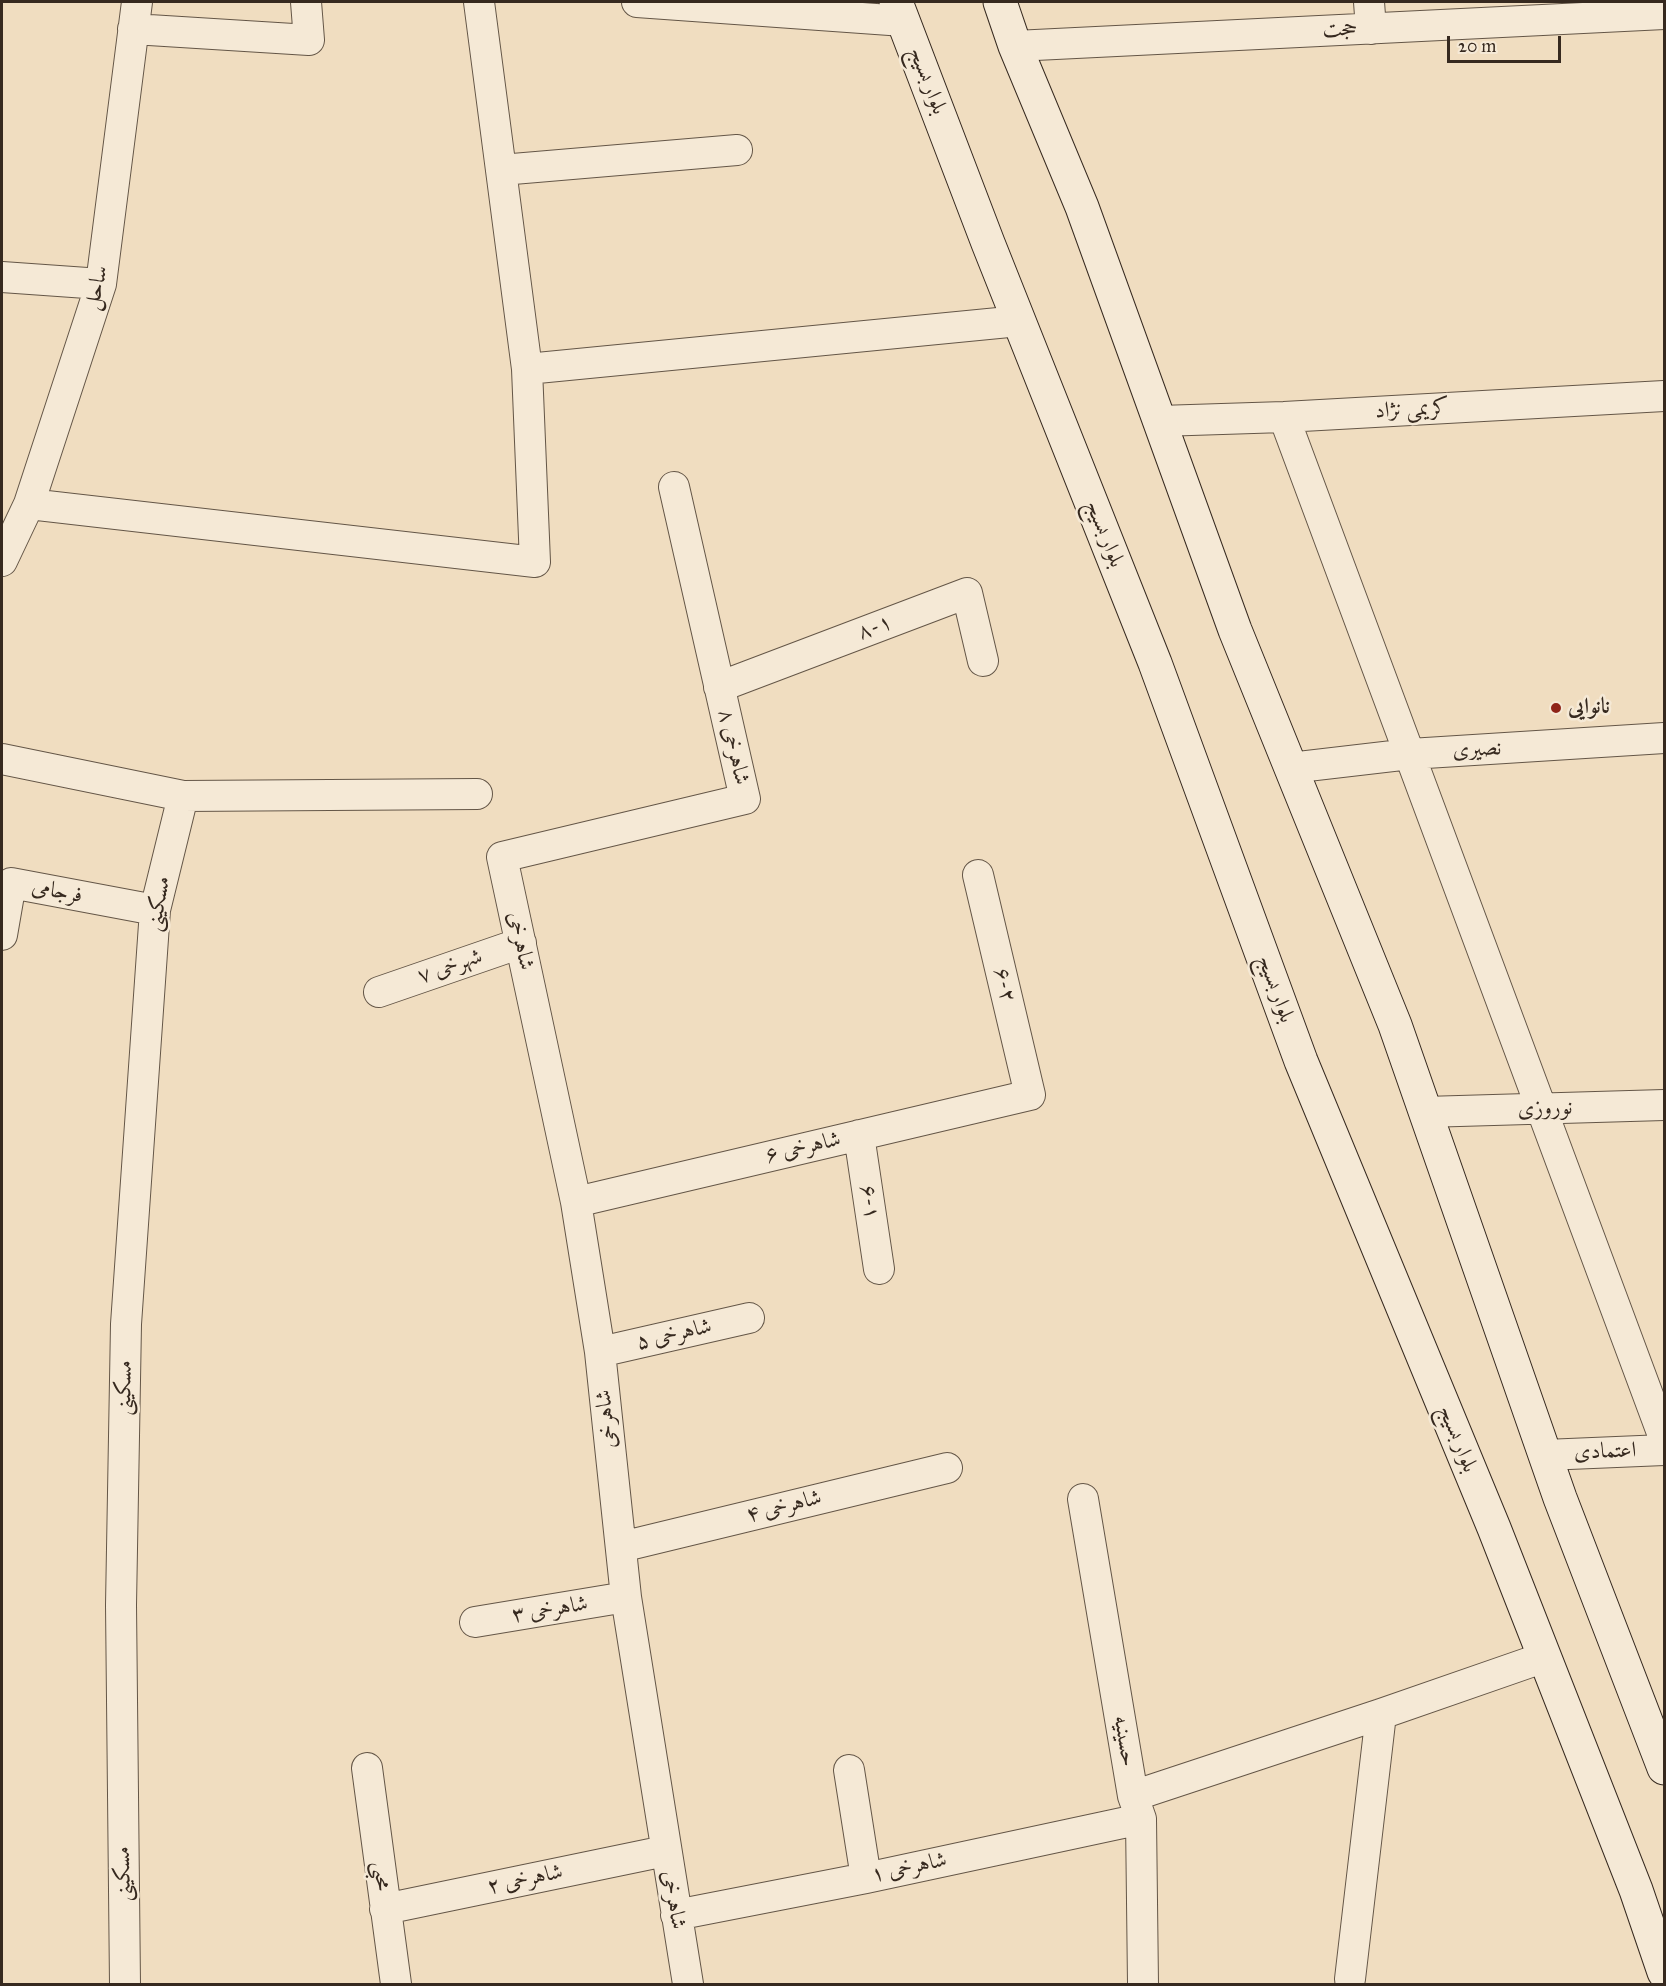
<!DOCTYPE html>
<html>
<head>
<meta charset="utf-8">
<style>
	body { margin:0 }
	#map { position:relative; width:1666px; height:1986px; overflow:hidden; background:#f0ddc0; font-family:"IM FELL Great Primer",serif }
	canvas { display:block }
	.frame { position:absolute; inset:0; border:3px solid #36291f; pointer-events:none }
	.scale { position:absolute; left:1447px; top:36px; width:114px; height:27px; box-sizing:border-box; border:3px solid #36291f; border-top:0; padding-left:8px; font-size:18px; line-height:21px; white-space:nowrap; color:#36291f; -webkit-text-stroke:4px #f5e9d6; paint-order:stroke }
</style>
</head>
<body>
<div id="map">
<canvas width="1666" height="1986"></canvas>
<div class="frame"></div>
<div class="scale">20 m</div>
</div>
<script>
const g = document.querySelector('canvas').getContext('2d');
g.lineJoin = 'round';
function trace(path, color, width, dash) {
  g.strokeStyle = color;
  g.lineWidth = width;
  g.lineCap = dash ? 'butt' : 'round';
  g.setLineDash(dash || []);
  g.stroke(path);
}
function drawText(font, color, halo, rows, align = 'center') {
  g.font = font + ' "IM FELL Great Primer",Amiri,serif';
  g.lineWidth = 5;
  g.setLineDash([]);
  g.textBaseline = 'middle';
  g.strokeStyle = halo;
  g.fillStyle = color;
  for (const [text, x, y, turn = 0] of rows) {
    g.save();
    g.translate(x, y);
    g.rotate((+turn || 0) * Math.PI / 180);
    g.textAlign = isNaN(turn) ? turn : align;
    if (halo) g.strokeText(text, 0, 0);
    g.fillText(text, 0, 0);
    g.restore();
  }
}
const street = new Path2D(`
	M637 2 904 21
	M1369 2 1371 29
	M133 29 309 40 306 2
	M1015 46 1664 14
	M501 170 737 150
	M2 277 101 284
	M527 369 1019 321
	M1284 417 1664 1438
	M1160 421 1284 417 1664 396
	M674 487 745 799 502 857 576 1202 600 1352 626 1597 688 1984
	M29 504 535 562 527 369 479 2
	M2 561 29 504 101 284 137 2
	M719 687 967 593 983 661
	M2 759 183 796 477 794
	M1290 768 1410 754 1664 738
	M2 935 11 883 155 910
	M379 992 521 943
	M1425 1112 1664 1105
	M859 1135 879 1269
	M576 1202 1030 1095 978 875
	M600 1352 749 1318
	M1545 1455 1664 1450
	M1083 1499 1133 1796 1141 1819 1143 1984
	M621 1547 947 1468
	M475 1622 626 1597
	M367 1768 396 1984
	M849 1770 866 1878
	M1133 1796 1381 1714 1545 1657
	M385 1909 665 1851
	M676 1915 866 1878 1141 1819
	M1350 1979 1381 1714
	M125 1984 121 1605 126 1324 155 910 183 796`);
const secondary = new Path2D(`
	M896 2 988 243 1155 663 1301 1061 1494 1528 1636 1890 1664 1972
	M1000 2 1015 46 1082 207 1235 630 1395 1025 1560 1498 1664 1768`);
const markers = [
	[1556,708,6,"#8f2418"]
];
const streetNames = [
	["حجت",1340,30,-3],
	["بلوار بسیج",927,81,69],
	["ساحل",97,288,-77],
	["کریمی نژاد",1412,410,-3],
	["بلوار بسیج",1104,534,68],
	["۸-۱",875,628,-21],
	["شاهرخی ۸",733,747,77],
	["نصیری",1477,750,-3],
	["فرجامی",57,892,11],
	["مسکینی",159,904,-80],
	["شاهرخی",520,941,78],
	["شهرخی ۷",450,967,-19],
	["۶-۲",1004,985,77],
	["بلوار بسیج",1275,989,70],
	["نوروزی",1545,1109,-2],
	["شاهرخی ۶",803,1148,-13],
	["۶-۱",869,1202,81],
	["شاهرخی ۵",674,1335,-13],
	["مسکینی",125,1388,-89],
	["شاهرخی",607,1419,-96],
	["بلوار بسیج",1457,1439,68],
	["اعتمادی",1605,1452,-2],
	["شاهرخی ۴",784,1507,-14],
	["شاهرخی ۳",550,1610,-9],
	["حسینیه",1124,1741,81],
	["شاهرخی ۱",909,1868,-12],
	["مسکینی",124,1874,-91],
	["محبی",381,1876,83],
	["شاهرخی ۲",525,1880,-12],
	["شاهرخی",673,1900,80]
];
const poiNames = [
	["نانوایی",1568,708]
];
trace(street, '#645647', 32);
trace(secondary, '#36291f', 35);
trace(street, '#f5e9d6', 30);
trace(secondary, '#f5e9d6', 33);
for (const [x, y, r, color] of markers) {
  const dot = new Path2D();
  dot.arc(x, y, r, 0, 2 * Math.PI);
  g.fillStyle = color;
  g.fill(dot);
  trace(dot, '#f5e9d6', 2);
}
drawText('22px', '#36291f', '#f5e9d6', streetNames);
drawText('bold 22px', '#36291f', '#f5e9d6', poiNames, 'left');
</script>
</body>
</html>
